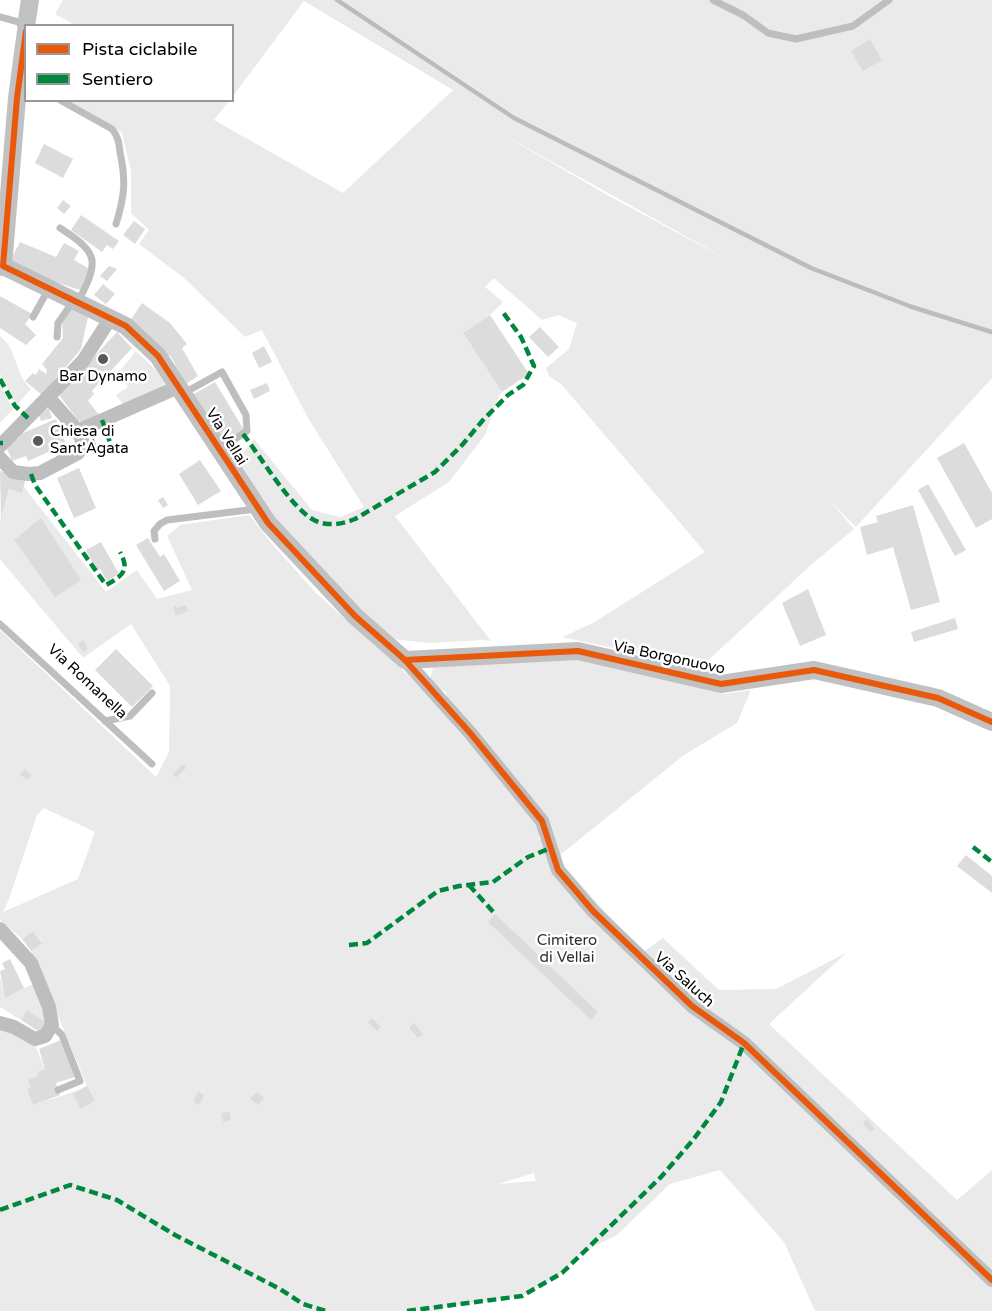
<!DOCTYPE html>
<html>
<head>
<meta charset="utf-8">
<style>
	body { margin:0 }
	#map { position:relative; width:992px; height:1311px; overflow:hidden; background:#fff; font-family:"Varela Round",sans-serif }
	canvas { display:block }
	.legend { position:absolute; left:24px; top:24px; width:210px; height:78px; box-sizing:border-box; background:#fff; border:2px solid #999; margin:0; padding:8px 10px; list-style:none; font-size:18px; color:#000 }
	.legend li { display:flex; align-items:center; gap:12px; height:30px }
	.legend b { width:30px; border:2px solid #999 }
</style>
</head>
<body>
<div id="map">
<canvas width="992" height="1311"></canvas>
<ul class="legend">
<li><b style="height:8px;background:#e8590c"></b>Pista ciclabile</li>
<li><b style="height:8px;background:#00873e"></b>Sentiero</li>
</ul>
</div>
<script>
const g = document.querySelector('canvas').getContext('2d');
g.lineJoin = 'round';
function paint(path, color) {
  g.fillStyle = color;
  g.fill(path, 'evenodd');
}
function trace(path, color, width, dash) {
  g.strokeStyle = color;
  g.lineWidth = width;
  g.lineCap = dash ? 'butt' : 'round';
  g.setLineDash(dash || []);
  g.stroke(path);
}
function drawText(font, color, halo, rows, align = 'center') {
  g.font = font + ' "Varela Round",sans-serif';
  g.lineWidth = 5;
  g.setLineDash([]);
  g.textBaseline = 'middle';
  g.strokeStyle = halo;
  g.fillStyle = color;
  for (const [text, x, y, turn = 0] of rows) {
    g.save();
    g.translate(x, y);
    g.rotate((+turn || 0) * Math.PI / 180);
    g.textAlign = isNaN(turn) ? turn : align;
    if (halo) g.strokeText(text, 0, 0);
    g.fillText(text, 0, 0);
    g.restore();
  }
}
const green = new Path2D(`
	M63 0H992V378L856 527 830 501 854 529 813 563 701 667 562 637 593 623 705 552 561 384 549 376 546 368 569 349 577 323 558 315 542 320 494 278 485 287 503 302 490 315 463 333 502 392 498 398 485 435 449 482 395 516 491 641 482 640 432 643 391 639 294 545 232 457 243 453 254 439 312 510 340 517 364 507 308 418 262 330 245 337 184 278 139 244 149 230 131 213V171L122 133 69 101H229L214 120 343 193 453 90 304 1 233 96 232 26 75 25 55 14ZM495 130 741 267 609 196Z
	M0 336C17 348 15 375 31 389L17 405 0 374Z
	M136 351 160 374 166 384 124 406 116 395 128 387 120 371Z
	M0 384 13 409 0 423Z
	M24 487 106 592 137 570 157 599 192 590 167 536 180 525 249 515 272 544 316 593 425 690 458 731 525 803 541 827 538 842 550 822 448 699 445 691 428 685 434 665 579 658 724 694 751 690 737 723 684 755 559 856 564 866 642 953 663 938 719 990 776 989 846 953 769 1024 957 1200 992 1170V1311H815L784 1242 720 1170 670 1184 617 1235 581 1253 562 1273 522 1296 445 1307 442 1311H0V1028L14 1030 36 1047 45 1069 37 1072 38 1076 31 1088 28 1089 33 1105C52 1098 70 1095 87 1086L31 951 42 942 33 931 22 939 0 920V630L156 777 169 752 170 686 131 624 83 658 0 559V520L9 489ZM44 808 95 832 78 879 3 912 9 899 37 815ZM534 1173 536 1181 498 1184Z
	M0 977 5 997 33 984 47 1023 27 1010 21 1020 0 1007Z`);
const stream = new Path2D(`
	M337 0 514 118 811 268 912 307 992 332`);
const building = new Path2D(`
	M870 39 882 60 863 71 851 51Z
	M44 144 73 159 63 178 35 163Z
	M63 200 71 206 64 214 57 208Z
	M81 215 119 241 113 249 107 245 102 252 71 230Z
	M134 221 145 229 135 244 123 235Z
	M20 242 56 257 64 243 79 251 74 260 90 269 80 290 46 279 10 261Z
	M109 266 117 269 107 281 100 276Z
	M103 284 115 294 106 304 94 295Z
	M0 296 32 314 25 324 36 335 26 345 0 328Z
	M142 303 170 323 187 344 182 348 198 376 186 384 170 355 167 357 155 341 130 321Z
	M70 308 88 317 81 349 42 395 25 381 33 373 36 375 39 369 46 374 47 370 42 364 63 338 62 320Z
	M490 315 529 374 502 392 463 333Z
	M540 327 559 347 548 357 529 337Z
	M117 332 132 348 92 391 94 394 88 401 100 416 82 423 77 419 59 395Z
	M264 346 272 362 259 368 252 353Z
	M215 382 244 430 221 443 192 395Z
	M267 383 270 391 254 399 250 390Z
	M49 408 52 418 41 421 38 412Z
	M56 419 66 444 28 461 26 456 12 461 5 444 19 438 18 435Z
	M964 443 992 493V519L976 528 937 458Z
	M200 460 221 491 198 505 179 474Z
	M79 468 96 508 74 518 57 478Z
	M0 471 26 478 22 493 9 489 1 518Z
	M928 484 966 550 955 556 918 490Z
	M163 497 168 505 163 508 158 500Z
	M913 505 940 602 911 610 893 547 867 555 860 527 878 522 876 516Z
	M41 518 81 580 55 597 14 540Z
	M148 538 160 557 164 554 180 581 164 591 136 545Z
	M101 542 119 574 107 581 100 569 97 570 86 550Z
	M808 589 826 635 800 646 782 603Z
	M176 605 177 608 186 605 188 611 176 616 173 607Z
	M955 618 958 629 914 642 911 632Z
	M83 640 88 648 83 652 78 644Z
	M116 649 153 686 132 707 95 670Z
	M183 764 186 768 176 778 173 774Z
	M25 769 32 775 27 780 20 774Z
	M966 855 992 876V893L957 866Z
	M495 914 598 1012 591 1020 488 922Z
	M33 931 42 943 31 951 22 939Z
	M10 959 24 988 5 998 0 971 5 969 2 963Z
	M27 1010 47 1023 41 1033 21 1020Z
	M372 1018 381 1027 377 1031 368 1022Z
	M414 1023 423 1034 418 1038 409 1028Z
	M61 1040 75 1077 56 1083 60 1095 33 1105 27 1089 31 1088 28 1080 38 1076 37 1072 45 1069 39 1049Z
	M87 1086 95 1101 81 1109 73 1094Z
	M198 1092 204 1095 199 1105 193 1102Z
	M257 1092 264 1098 258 1105 250 1099Z
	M229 1112 231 1120 223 1122 221 1113Z
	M867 1119 875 1129 870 1132 863 1123Z`);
const lane = new Path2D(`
	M713 0 743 15 768 33 796 39 853 26 889 0
	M0 17 26 24
	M60 100 112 129C118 136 119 143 120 152 126 181 125 195 116 224
	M60 228C101 254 98 262 78 302
	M33 317 48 290
	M57 337 58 323 72 303
	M184 393 222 372 246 415 247 431 220 449
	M155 539 154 531 160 524 167 520 256 509
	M0 624 152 764
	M105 721 130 716 152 693
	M52 1025 62 1035 80 1081 58 1090`);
const street = new Path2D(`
	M78 431 178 387
	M0 446 83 361 110 319
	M0 458 13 472 29 474 40 473 78 453 83 443 78 431 48 397
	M405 660 471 734 542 821 558 870 593 911 692 1006 744 1043 992 1280
	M0 929 31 963 49 1007 52 1025 45 1036 35 1039 14 1027 0 1023`);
const secondary = new Path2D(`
	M26 26 30 0
	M3 266 17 98 26 31
	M0 267 3 266 126 326 158 356 268 523 355 616 405 660 578 651 721 684 814 670 938 698 992 722`);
const quiet = new Path2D(`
	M0 379 15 406 28 418
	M102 420 111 445
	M87 427 97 454
	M243 434C261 457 291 508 314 520 327 527 343 524 355 519L435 472 463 444 483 420 508 395 523 385 534 366 521 337 502 311
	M0 443H3
	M31 474 35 485 106 585C123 576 130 570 120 552
	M973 847 992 862
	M469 885 495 914
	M349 945 367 943 438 891 459 886 493 882 528 857 551 848
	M0 1210 70 1185 117 1200 175 1235 280 1289 303 1304 326 1311
	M407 1311 522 1296 562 1273 661 1177 693 1140 721 1102 744 1043`);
const cycleway = new Path2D(`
	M26 31 17 98 3 266 126 326 158 356 268 523 355 616 405 660 471 734 542 821 558 870 593 911 692 1006 744 1043 992 1280
	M405 660 578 651 721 684 814 670 938 698 992 722`);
const markers = [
	[103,359,6,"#595959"],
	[38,441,6,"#595959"]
];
const poiNames = [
	["Bar Dynamo",103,377],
	["Chiesa di",50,432,"left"],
	["Sant'Agata",50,449,"left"]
];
const streetNames = [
	["Via Vellai",226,437,58],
	["Via Borgonuovo",669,658,12],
	["Via Romanella",87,682,43],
	["Via Saluch",684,980,42]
];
const parkNames = [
	["Cimitero",567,941],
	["di Vellai",567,958]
];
paint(green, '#eaeaea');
trace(stream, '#bcbcbc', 4.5);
paint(building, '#dcdcdc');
trace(lane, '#bebebe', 7);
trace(street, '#bebebe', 14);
trace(secondary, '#c1c1c1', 18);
trace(quiet, '#00873e', 4.5, [9, 4.5]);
trace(cycleway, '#e8590c', 6);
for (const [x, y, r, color] of markers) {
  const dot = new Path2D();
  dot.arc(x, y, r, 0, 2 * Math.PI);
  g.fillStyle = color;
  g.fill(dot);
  trace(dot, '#fff', 2);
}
drawText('15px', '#000', '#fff', poiNames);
drawText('15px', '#000', '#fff', streetNames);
drawText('15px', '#2f2f2f', '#fff', parkNames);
</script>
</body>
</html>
